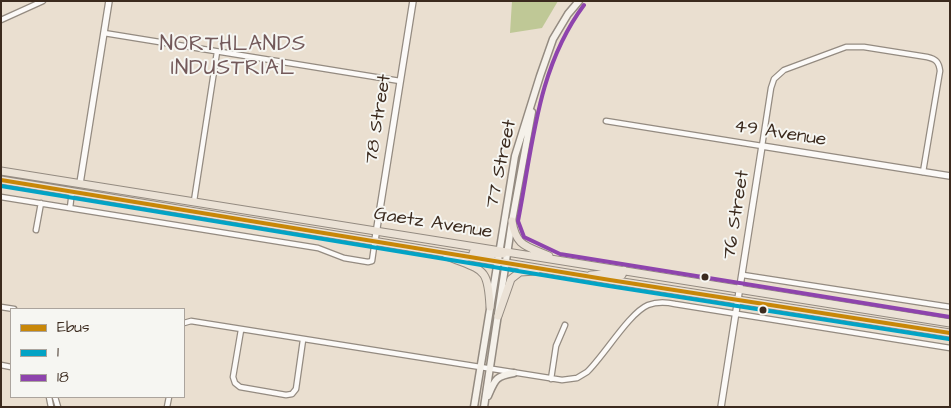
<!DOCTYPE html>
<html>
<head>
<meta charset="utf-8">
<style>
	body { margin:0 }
	#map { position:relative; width:951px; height:408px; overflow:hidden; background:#eadfd0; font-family:"Architects Daughter",sans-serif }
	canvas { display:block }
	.frame { position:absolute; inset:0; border:2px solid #3b2a1e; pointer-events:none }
	.legend { position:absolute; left:10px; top:308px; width:175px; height:90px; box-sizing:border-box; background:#f6f6f2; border:1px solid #aba49d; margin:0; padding:6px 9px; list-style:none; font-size:15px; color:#3b2a1e }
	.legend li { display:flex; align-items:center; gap:10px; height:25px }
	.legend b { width:25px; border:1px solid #aba49d }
</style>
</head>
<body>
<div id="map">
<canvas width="951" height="408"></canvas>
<div class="frame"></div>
<ul class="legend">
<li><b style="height:6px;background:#c88708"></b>Ebus</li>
<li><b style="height:6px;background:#03a3c5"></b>1</li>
<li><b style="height:6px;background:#8e44ad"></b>18</li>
</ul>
</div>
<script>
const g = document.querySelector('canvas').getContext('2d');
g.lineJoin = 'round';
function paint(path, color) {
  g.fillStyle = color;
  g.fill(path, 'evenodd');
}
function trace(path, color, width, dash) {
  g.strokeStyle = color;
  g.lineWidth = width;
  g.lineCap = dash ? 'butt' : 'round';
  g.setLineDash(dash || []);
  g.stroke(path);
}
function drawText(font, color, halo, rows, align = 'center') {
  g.font = font + ' "Architects Daughter",sans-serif';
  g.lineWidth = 4;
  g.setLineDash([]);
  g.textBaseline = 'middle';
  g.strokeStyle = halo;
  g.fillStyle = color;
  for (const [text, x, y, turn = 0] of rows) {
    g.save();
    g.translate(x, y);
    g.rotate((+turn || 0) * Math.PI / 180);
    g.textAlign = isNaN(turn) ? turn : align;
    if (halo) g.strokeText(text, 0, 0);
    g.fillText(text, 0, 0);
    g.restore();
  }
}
const forest = new Path2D(`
	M512 1H558L542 28 510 33Z`);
const minor = new Path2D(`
	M1 20 43 1
	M104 33 400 81
	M606 121 762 146 771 88 774 79 784 70 846 47H864L927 57C936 59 939 62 940 71L923 172
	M1 197 318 248 344 258 368 262 372 261 375 240
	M194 201 217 52
	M70 208 72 191
	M36 230 41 203
	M743 275 950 307
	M1 307 14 309
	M184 323 191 321 562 380 577 378 587 372C604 356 629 313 648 305 656 302 666 302 675 304L950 348
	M241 330 233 377 235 383 240 387 286 395 292 394 296 389 303 340
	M1 365 11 367
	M551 379 556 346 565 325
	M49 397 51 407
	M55 397 58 407
	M167 407 169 397`);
const tertiary = new Path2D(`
	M80 183 109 1
	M375 240 413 1
	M721 407 762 146 950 176`);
const secondary = new Path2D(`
	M488 396C495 380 495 376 514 373
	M474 407 515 156 540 76 553 39 568 14 579 1
	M484 407 512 221 532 112`);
const primary = new Path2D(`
	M1 171 950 323
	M1 180 610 280 950 333
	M512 221C516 247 527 246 549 256
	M473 253 503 254
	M447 256C483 271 488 266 490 307
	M591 275 604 274 622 275 624 270
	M498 316 511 279 520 272 536 271`);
const bus1 = new Path2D(`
	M1 180 610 280 950 333`);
const bus2 = new Path2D(`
	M1 186 609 286 949 339`);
const bus3 = new Path2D(`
	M584 5C537 68 533 145 518 221L524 237 560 254 950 317`);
const markers = [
	[705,277,4.5,"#3b2a1e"],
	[763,310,4.5,"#3b2a1e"]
];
const streetNames = [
	["78 Street",379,119,-81],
	["49 Avenue",780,134,9],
	["77 Street",502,164,-78],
	["76 Street",737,215,-81],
	["Gaetz Avenue",433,224,9]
];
const quarterNames = [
	["NORTHLANDS",233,46],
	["INDUSTRIAL",233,70]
];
paint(forest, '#bfc896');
trace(minor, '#948b81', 7);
trace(tertiary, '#948b81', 8);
trace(secondary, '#948b81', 9);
trace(primary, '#948b81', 9);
trace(minor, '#fcfaf8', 4.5);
trace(tertiary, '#fcfaf8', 5.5);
trace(secondary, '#f5f1ea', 6);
trace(primary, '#ebe2d6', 7);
trace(bus1, '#c88708', 4);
trace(bus2, '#03a3c5', 4);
trace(bus3, '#8e44ad', 4);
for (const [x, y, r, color] of markers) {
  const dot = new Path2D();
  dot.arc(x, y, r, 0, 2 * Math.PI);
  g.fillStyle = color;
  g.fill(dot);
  trace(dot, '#f6f6f2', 2);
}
drawText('19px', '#3b2a1e', '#f6f6f2', streetNames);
g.letterSpacing = '1px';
drawText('21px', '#73595a', '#f6f6f2', quarterNames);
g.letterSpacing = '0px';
</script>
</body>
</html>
